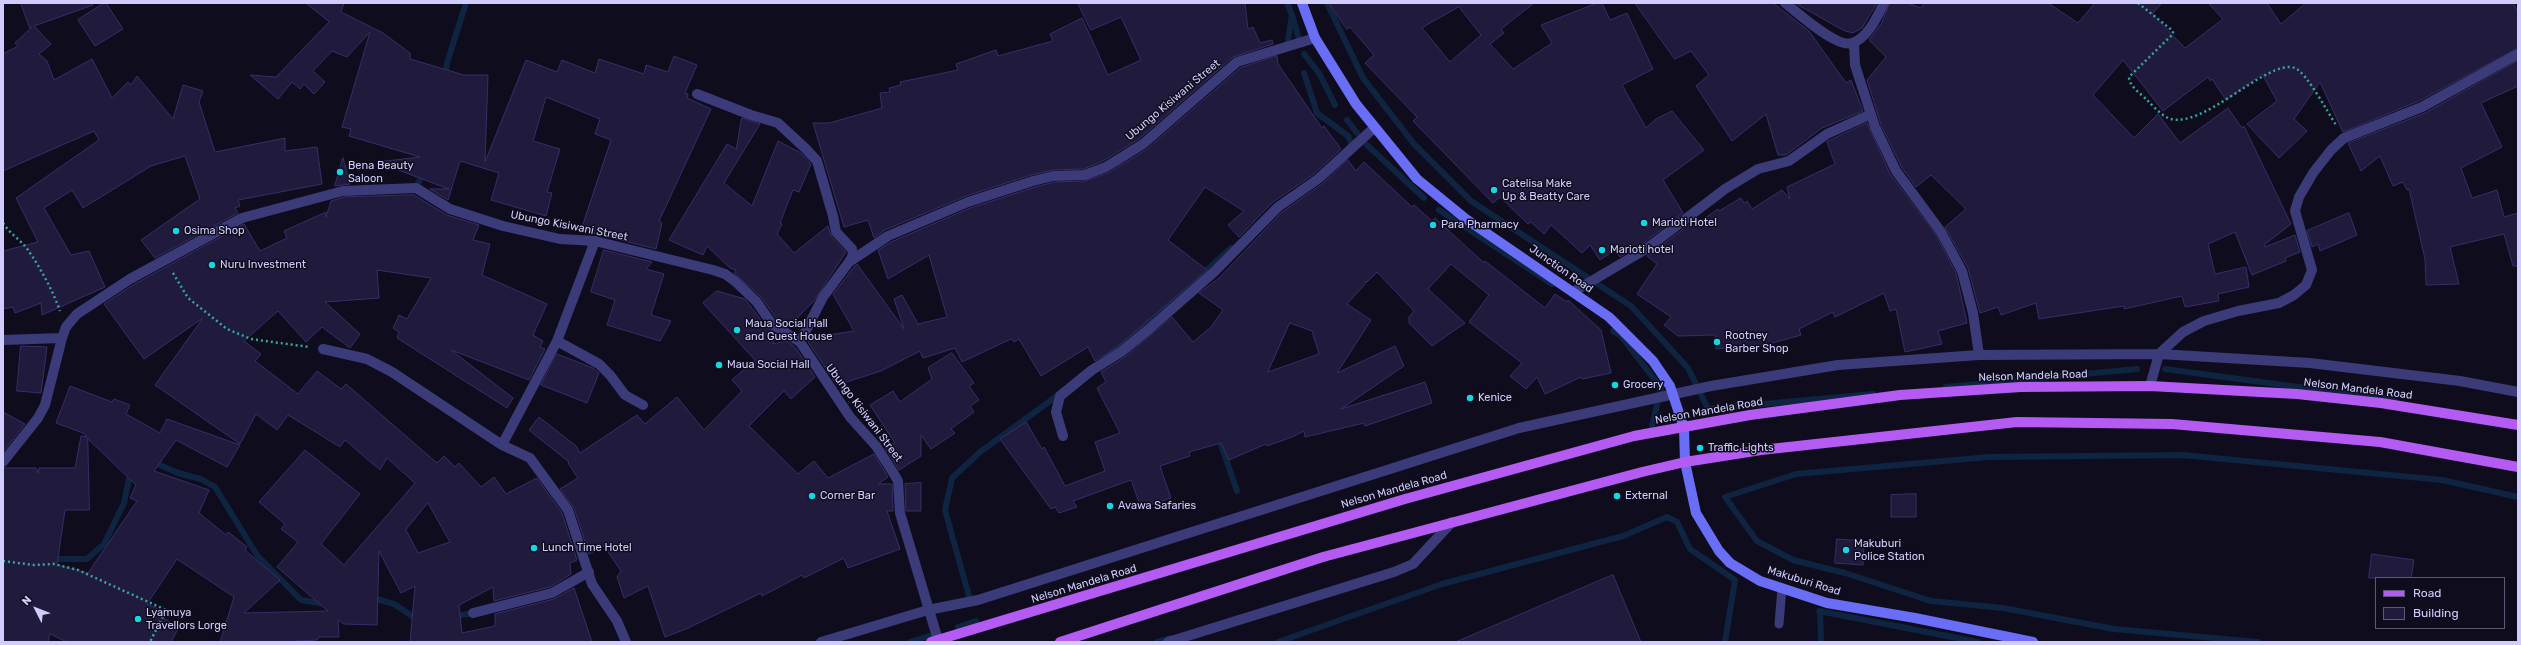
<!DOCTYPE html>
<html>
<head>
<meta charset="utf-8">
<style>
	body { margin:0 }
	#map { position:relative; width:2521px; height:645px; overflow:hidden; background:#0f0d1d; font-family:Rubik,sans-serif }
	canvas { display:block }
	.frame { position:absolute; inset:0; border:4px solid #d0cdfc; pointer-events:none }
	.legend { position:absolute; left:2375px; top:577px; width:130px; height:52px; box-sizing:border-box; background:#0f0d1d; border:1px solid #5c5a76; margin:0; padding:5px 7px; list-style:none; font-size:12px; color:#d0cdfc }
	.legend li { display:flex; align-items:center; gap:8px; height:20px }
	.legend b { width:20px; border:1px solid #5c5a76 }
	.north { position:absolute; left:16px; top:589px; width:40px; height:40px; -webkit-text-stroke:3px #0f0d1d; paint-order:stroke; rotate:312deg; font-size:11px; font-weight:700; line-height:16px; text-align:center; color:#d0cdfc }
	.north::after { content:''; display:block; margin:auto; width:14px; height:18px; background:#d0cdfc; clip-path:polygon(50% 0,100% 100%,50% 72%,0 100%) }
</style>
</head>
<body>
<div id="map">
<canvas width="2521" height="645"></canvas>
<div class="frame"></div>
<ul class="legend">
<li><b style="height:5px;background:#b45bf4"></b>Road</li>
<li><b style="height:11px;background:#201b3d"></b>Building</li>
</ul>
<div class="north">N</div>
</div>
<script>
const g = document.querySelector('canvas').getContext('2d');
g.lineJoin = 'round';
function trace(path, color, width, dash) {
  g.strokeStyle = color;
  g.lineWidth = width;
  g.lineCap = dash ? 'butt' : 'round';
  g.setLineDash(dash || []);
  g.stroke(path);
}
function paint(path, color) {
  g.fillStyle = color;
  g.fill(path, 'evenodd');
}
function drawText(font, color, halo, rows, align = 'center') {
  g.font = font + ' Rubik,sans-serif';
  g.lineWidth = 3;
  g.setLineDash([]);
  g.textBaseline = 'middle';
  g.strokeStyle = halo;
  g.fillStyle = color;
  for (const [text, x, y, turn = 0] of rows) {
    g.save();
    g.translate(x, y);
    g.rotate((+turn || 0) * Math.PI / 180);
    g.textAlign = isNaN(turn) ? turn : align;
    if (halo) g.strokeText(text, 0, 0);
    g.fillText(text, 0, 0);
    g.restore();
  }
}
const stream = new Path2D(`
	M1287 3 1292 15 1288 40
	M1327 3 1363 78 1414 144 1471 201 1631 306 1688 368 1708 409 1873 394
	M1293 18 1299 39
	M1304 54 1319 73 1335 105
	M1304 73 1317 113 1348 136 1352 145 1349 148
	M445 78 447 63 466 3
	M1347 120 1357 133
	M1367 145 1424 198
	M416 188 424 171
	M1439 210 1552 284
	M1613 331 1621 336 1661 388 1652 426
	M1105 357 1145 326 1231 248
	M2165 369 2395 400
	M1946 387 2137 369
	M1218 436 1237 491
	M151 464 155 463 178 473 201 479 215 487 257 555 301 600 325 604
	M51 559H87L104 544 124 503 129 479 135 474
	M370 597 394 604 418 620
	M970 600 945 510 952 478 980 452 1061 393
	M1819 611 1978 642
	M1820 611 1821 642
	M453 616 475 613
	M958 627 976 621
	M910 642 929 636
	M1157 642 1170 638
	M1278 642 1442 584 1623 536 1667 517 1677 522 1690 549 1735 580 1725 642
	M2258 642 2114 629 2003 608 1931 601 1845 573 1793 560 1757 541 1725 497 1796 474 1989 457 2183 455 2442 480 2518 497`);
const building = new Path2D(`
	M21 3H92L93 5 34 26 51 44 39 54 47 61 54 80 92 59 112 98 128 82 131 85 137 76 173 119 183 85 203 91 199 102 215 152 285 138V151L317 147 322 184 238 200 240 206 235 208 238 213 155 258 141 240 200 199 185 156 151 166 83 208 72 190 44 208 71 255 89 251 105 287 42 315 41 303 15 313 13 307 3 309V251L38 242 16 198 99 140 94 131 3 171V54L18 46 15 43 32 27 30 28Z
	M104 3H106L123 29 95 46 78 20Z
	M306 3H344L341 12 383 33 410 53V59L464 75H488L485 162 526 60 557 72 562 60 595 73 599 59 644 74 646 65 668 72 674 56 697 65 685 93 688 94 687 98 711 109 659 221 662 223 656 249 581 230 611 140 595 134 600 119 546 97 533 141 560 149 547 192 552 193 546 216 491 200 499 173 460 161 448 200 430 189H449L377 162 420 157 349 136 351 129 342 127 370 32 347 57 332 51 313 71 325 82 314 94 304 84 300 89 292 82 278 99 250 75 276 77 329 22Z
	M1078 3H1245L1248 29 1253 27 1260 43 1272 40 1273 44 1233 57 1139 139 1103 161 1084 169 1053 170 1031 175 966 196 885 230 874 238 868 220 844 227 813 123H829L882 108 880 93 890 92 889 88 901 85 900 82 958 70 956 64 996 50 998 56 1053 41 1050 34 1082 18 1108 75 1141 60 1121 17 1091 30Z
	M1329 3H1534L1501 29 1504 33 1490 44 1513 69 1552 43 1541 25 1597 3H1602L1610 20 1627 13 1653 69 1622 85 1646 128 1656 119 1672 111 1704 150 1663 180 1683 213 1642 244 1620 257 1615 250 1600 260 1590 245 1582 253 1551 225 1544 234 1531 222 1528 224 1500 197 1493 203 1413 121 1417 117 1365 63 1374 55 1350 27 1347 29ZM1459 7 1481 35 1450 62 1422 28Z
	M1635 3H1773L1809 31 1846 83 1851 80 1863 111 1822 128 1786 155H1778L1766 114 1732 141 1696 86 1709 75 1691 51 1675 59Z
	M1795 3H1877L1862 28 1853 33 1845 31Z
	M1890 3H1907L1921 8 1924 3H2048L2078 23 2095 3H2162L2152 14 2185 48 2223 19 2208 3H2267L2281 24 2306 3H2513L2518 12V48L2419 101 2343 132 2320 82 2294 119 2307 131 2279 158 2247 124 2277 101 2262 74 2226 100 2212 79 2210 81 2208 77 2163 111 2123 60 2093 95 2134 138 2158 114 2180 143 2228 108 2242 128 2244 126 2291 224 2264 245 2265 247 2295 235 2300 252 2285 258 2286 261 2252 275 2235 232 2208 244 2215 274 2246 267 2249 287 2218 294 2219 301 2185 307 2182 296 2124 309V306L2039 319 2036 303 2001 315 1998 307 1980 313 1968 268 1945 227 1966 209 1931 175 1916 187 1902 168 1881 125 1867 80 1886 57 1869 40 1881 24Z
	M1277 56 1278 64 1322 128 1324 126 1341 149 1314 174 1273 202 1239 237 1228 225 1244 211 1205 187 1168 240 1207 270 1117 347 1095 361 1088 347 1041 376 1019 339 1014 342 1011 339 962 362 955 348 923 358 920 351 881 371 837 385 808 342 809 338 854 331 833 294 854 267 857 264 904 329 894 299 902 295 918 324 947 317 929 255 888 279 878 250 891 242 970 208 1035 187 1054 182 1085 181 1108 173 1147 149 1240 68Z
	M2518 61V86L2481 103 2502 147 2461 168 2472 198 2497 190 2504 217 2518 213V266H2513L2504 234 2450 247 2459 284 2426 285 2425 259 2409 189 2407 190 2403 182 2393 186 2380 156 2361 171 2348 143 2425 113Z
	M742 118 760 124 724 183 752 206 778 141 801 153 811 164 799 192 793 190 780 223 782 224 777 234 794 253 828 226 831 236 846 252 813 302 788 327 777 319 760 296 734 273 736 270 730 268 707 246 703 255 669 240 727 144 736 149Z
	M1867 123 1890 174 1936 235 1956 273 1967 323 1938 331 1942 344 1905 352 1896 309 1890 311 1884 293 1835 317 1833 312 1799 329 1801 335 1755 348V345L1716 349 1715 335 1678 336 1664 325 1671 317 1637 294 1657 264 1647 256 1690 224 1692 227 1718 209 1719 211 1741 198 1744 203 1747 201 1752 209 1782 190 1790 199 1787 187 1835 164 1827 142Z
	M343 158 350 184 335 186Z
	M1348 160 1356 171 1364 162 1412 207 1414 205 1432 221 1435 218 1484 263 1485 261 1545 308 1555 294 1567 302 1568 300 1601 330 1611 373 1582 379 1581 377 1545 394 1537 377 1526 389 1510 376 1522 363 1469 322 1489 295 1451 264 1428 289 1465 323 1432 346 1409 323V317L1414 311 1377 272 1367 282 1365 281 1366 283 1347 304 1371 320 1337 373 1395 346 1404 366 1341 409 1425 382 1432 403 1365 426 1364 423 1305 437 1304 431 1292 437 1267 446 1266 444 1229 460 1221 443 1189 452 1190 456 1160 466 1171 498 1141 508 1131 480 1073 501 1077 507 1059 513 1055 507 1051 509 1000 439 1026 422 1042 449 1044 447 1065 486 1105 471 1095 442 1120 433 1097 388 1106 382 1101 372 1125 357 1172 317 1193 342 1211 327 1223 310 1199 293 1218 279 1282 212 1322 184ZM1290 323 1312 331 1319 354 1268 372Z
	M414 195 447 215 479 225 473 240 490 244 482 275 547 304 533 335 543 341 540 347 545 349 529 380 451 350 513 398 507 408 397 338 399 332 393 328 399 315 407 319 431 278 377 270 379 298 325 302 360 334 350 348 322 327 306 342 278 311 244 341 261 354 255 361 298 394 317 371 341 389 346 384 437 463 444 456 455 467 459 463 481 487 494 477 506 494 537 478 562 513 577 560 570 563 571 574 550 587 494 601 493 587 459 605 462 633 495 626V614L554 599 574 588 592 642H410L415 586 401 593 379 551 377 625 344 624 338 620 339 637H319L317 640 281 642H220L234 597 177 559 147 604 164 612 161 617 179 627 171 642H67L50 634 48 642H3V468H36L38 473 39 468H75L81 436 87 437 83 433 56 423 70 386 112 402 114 399 130 405 126 414 160 433 167 419 240 445 227 467 176 440 154 471 209 490 199 513 226 535 228 532 247 547 245 550 280 580 244 613 328 611 277 567 298 542 281 529 285 524 259 502 305 450 360 494 321 544 344 565 415 483 387 458 380 470 345 440 340 447 288 415 277 430 256 414 240 444 155 385 203 318 144 359 104 304 133 285 244 224 260 251 287 238 284 231 326 212V217L331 201 344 197ZM88 439 136 485 130 498 137 501 88 573 57 565 65 510H89ZM428 503 450 542 418 553 406 530Z
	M2349 213 2357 235 2320 251 2318 244 2312 247 2307 231Z
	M604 250 652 262 646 269 664 274 651 315 671 321 660 341 607 325 615 300 591 292Z
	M717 291 745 299 767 328 779 336 772 344 787 341 795 347 815 377 791 399 784 391 749 426 798 474 814 461 828 478 874 454 888 477 878 484H892L893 511H887L900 549 848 568 844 558 804 578 802 575 762 596 761 593 686 629 665 637 648 586 624 598 617 577 621 571 604 546 589 554 574 508 560 489 578 478 568 463 569 462 529 430 539 417 576 446 580 453 637 415 645 424 677 397 704 430 742 391 732 380 755 360 703 303Z
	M21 346 47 347 41 393 17 391Z
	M952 353 974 383 969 386 979 400 970 406 974 412 951 429 955 433 931 449 921 435V456L899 470 885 448 895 443 870 405 893 391 900 402 932 379 928 368Z
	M557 354 593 368 599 373 587 403 541 385Z
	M3 412 25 424 3 452Z
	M921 483V511H906L905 484Z
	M1916 494V517H1891V495Z
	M1837 539 1864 541 1863 565 1835 563Z
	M2372 554 2414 560 2411 578H2369Z
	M1613 575 1641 642H1456Z`);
const path = new Path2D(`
	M2138 3 2173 31V34L2129 77C2129 86 2141 94 2147 100 2153 106 2160 114 2168 118 2202 132 2267 58 2295 68 2307 73 2328 113 2336 125
	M3 223C10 234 21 240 28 250 41 269 53 291 60 311
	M173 273 188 298 227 329 251 339 309 347
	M3 561 34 565 54 564 78 570 166 610 150 642`);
const lane = new Path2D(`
	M1779 624 1782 588`);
const street = new Path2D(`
	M1785 3C1797 12 1837 49 1852 43 1868 38 1877 17 1884 3
	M1854 43 1855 65 1875 127 1896 171 1941 232 1962 271 1973 313 1979 355
	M697 94 751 115 778 123 806 149 817 161 833 216 836 232 852 249 853 255 849 262
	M1573 292 1646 249 1725 189 1758 169 1789 161 1827 134 1871 114
	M3 340 62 338
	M557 341 599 364 610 375 625 395 643 405
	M800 342 823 297 849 262 888 236 968 202 1033 181 1053 176 1085 175 1106 167 1143 144 1237 62 1315 38
	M323 349 367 359 392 372 502 445 530 458 568 510 592 584 617 621 626 642
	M2150 386 2159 354 2183 332 2204 321 2238 311 2279 303 2294 295 2306 285 2312 270 2295 211 2299 197 2313 173 2331 150 2344 138 2422 107 2518 54
	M1063 436 1056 412 1060 396 1092 370 1121 352 1148 330 1214 272 1278 207 1318 179 1374 128
	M502 445 557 341 595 241
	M3 462 38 418 45 405 62 338 66 327 77 314 130 279 242 218 343 191 416 188 450 209 503 226 560 239 595 241 713 270 725 274 736 282 756 301 772 324 800 342 850 417 876 446 894 474 898 481 900 513 938 640
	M473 613 552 593 589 572
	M821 642 928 610 978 600 1519 428 1711 386 1838 365 1979 355 2159 354 2310 363 2460 381 2518 392
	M1168 642 1394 572 1413 564 1452 522`);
const secondary = new Path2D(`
	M1302 3 1315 38 1356 104 1417 179 1466 219 1609 317 1653 361 1670 386 1684 428 1685 462 1696 513 1719 551 1730 563 1760 581 1827 603 1915 618 2033 642`);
const primary = new Path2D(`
	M931 642 1405 499 1634 436 1750 415 1900 395 2021 387 2150 386 2297 394 2381 403 2518 425
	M1060 642 1323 557 1642 472 1685 462 1761 450 2017 422 2172 424 2380 442 2518 467`);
const markers = [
	[340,172,4,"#0fd9e5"],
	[1494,190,4,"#0fd9e5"],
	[1644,223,4,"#0fd9e5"],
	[1433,225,4,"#0fd9e5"],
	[176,231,4,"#0fd9e5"],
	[1602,250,4,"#0fd9e5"],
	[212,265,4,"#0fd9e5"],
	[737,330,4,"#0fd9e5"],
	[1717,342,4,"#0fd9e5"],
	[719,365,4,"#0fd9e5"],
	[1615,385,4,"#0fd9e5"],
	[1470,398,4,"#0fd9e5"],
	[1700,448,4,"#0fd9e5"],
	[812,496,4,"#0fd9e5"],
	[1617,496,4,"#0fd9e5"],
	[1110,506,4,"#0fd9e5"],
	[534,548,4,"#0fd9e5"],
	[1846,550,4,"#0fd9e5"],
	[138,619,4,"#0fd9e5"]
];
const streetNames = [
	["Ubungo Kisiwani Street",1173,100,-40],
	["Ubungo Kisiwani Street",569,226,11],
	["Junction Road",1561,269,35],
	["Nelson Mandela Road",2033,376,-2],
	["Nelson Mandela Road",2358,389,7],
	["Nelson Mandela Road",1709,411,-10],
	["Ubungo Kisiwani Street",864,413,53],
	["Nelson Mandela Road",1394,490,-16],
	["Makuburi Road",1804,581,17],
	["Nelson Mandela Road",1084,584,-17]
];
const poiNames = [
	["Bena Beauty",348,166],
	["Saloon",348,179],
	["Catelisa Make",1502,184],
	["Up & Beatty Care",1502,197],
	["Marioti Hotel",1652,223],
	["Para Pharmacy",1441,225],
	["Osima Shop",184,231],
	["Marioti hotel",1610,250],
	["Nuru Investment",220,265],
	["Maua Social Hall",745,324],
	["and Guest House",745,337],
	["Rootney",1725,336],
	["Barber Shop",1725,349],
	["Maua Social Hall",727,365],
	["Grocery",1623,385],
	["Kenice",1478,398],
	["Traffic Lights",1708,448],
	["Corner Bar",820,496],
	["External",1625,496],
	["Avawa Safaries",1118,506],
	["Makuburi",1854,544],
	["Police Station",1854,557],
	["Lunch Time Hotel",542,548],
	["Lyamuya",146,613],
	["Travellors Lorge",146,626]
];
trace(stream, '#0f2440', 6);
paint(building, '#201b3d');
trace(building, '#372e67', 1);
trace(path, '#35a79c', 2.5, [2, 3]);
trace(lane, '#3b3b79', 9);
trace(street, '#3b3b79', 10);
trace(secondary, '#6a6df5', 10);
trace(primary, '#b45bf4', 10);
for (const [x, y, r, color] of markers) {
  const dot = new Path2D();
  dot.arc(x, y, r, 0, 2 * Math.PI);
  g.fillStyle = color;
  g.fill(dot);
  trace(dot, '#0f0d1d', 1.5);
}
drawText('11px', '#d0cdfc', '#0f0d1d', streetNames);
drawText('11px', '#d0cdfc', '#0f0d1d', poiNames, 'left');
</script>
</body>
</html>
